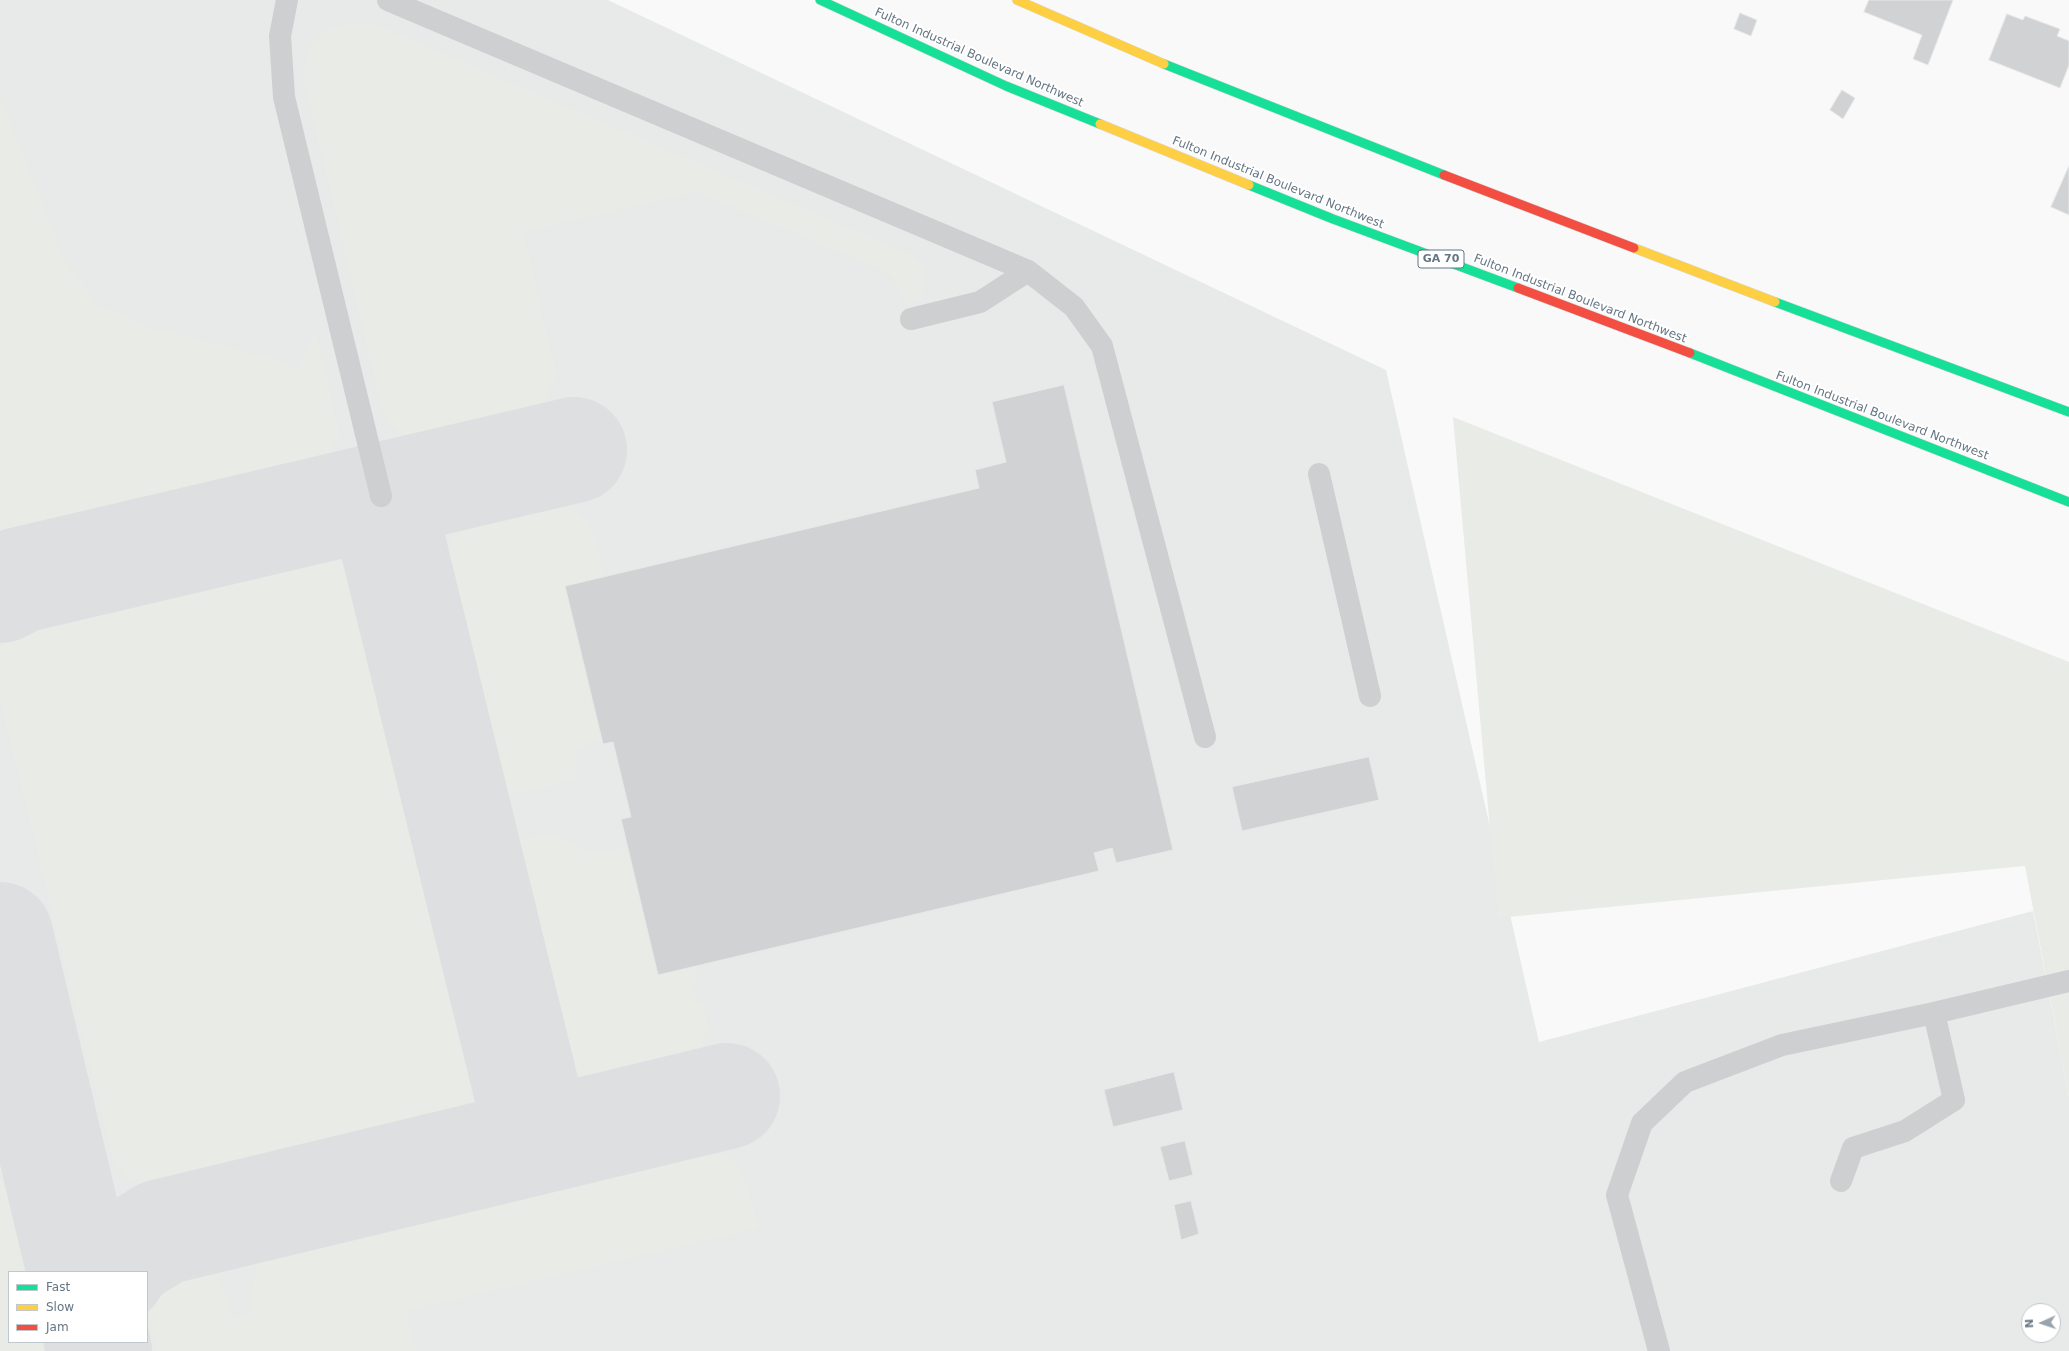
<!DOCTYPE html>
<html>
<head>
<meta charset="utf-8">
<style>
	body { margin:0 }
	#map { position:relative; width:2069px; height:1351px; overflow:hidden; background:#f9f9f9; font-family:"DejaVu Sans",sans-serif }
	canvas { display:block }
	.legend { position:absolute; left:8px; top:1271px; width:140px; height:72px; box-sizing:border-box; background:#fff; border:1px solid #c1c8cd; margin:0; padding:5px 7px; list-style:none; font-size:12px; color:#657683 }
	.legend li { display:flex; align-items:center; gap:8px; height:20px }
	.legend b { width:20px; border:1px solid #c1c8cd }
	.north { position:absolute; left:2021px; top:1303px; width:40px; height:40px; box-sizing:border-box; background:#fff; border:1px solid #c1c8cd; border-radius:50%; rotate:267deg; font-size:11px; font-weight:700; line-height:16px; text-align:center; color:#657683 }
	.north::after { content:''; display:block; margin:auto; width:14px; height:18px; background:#99a4ac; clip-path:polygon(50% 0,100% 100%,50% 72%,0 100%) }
</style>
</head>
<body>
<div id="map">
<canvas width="2069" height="1351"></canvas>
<ul class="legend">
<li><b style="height:5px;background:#16e098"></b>Fast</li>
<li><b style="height:5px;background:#ffcf43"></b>Slow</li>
<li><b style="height:5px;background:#f24e42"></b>Jam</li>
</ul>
<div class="north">N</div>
</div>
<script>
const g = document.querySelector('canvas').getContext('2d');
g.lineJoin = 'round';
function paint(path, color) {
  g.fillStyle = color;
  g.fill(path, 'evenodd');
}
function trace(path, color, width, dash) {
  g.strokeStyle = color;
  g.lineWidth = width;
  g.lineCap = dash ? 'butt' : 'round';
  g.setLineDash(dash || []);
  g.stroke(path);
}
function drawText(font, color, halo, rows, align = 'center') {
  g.font = font + ' "DejaVu Sans",sans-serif';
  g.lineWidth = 4;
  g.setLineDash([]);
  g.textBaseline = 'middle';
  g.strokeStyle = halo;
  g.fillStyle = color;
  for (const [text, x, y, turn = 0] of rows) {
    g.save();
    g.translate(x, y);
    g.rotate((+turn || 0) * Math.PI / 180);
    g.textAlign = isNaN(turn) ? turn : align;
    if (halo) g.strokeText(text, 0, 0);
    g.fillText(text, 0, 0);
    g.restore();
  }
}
const built = new Path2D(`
	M0 0H608L1386 370 1539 1042 2033 911 2069 1097V1351H0ZM9 1272H147V1342H9ZM2029 1311H2053V1335H2029Z`);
const green = new Path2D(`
	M350 22 374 24 914 256 925 270V288L918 299 908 305 894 280 881 269 696 192 524 232 557 377 540 408 522 418 420 441 398 433 383 415 304 81C306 40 313 35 350 22Z
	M0 96 63 257 97 304 144 326 283 361 297 370 316 331 340 434 323 463 8 540 0 538Z
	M1453 417 2069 662V1097L2025 866 1498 918Z
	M552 504C596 512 595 539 604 577L565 586 602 741 581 746 577 749C575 760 583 771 574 780L507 795 502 794 499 790 447 571C447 561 447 550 452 541 467 515 523 510 552 504Z
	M316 556 343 565 359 588 473 1072 470 1096 454 1116 152 1187 129 1181 113 1161 0 701V650L1 645 27 624Z
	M545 834C565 834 570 845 587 851 599 854 616 849 628 848L658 975 696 966 699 981 692 982 697 1003 704 1002 708 1031 699 1049 679 1063 610 1080 597 1081 580 1075 568 1064 559 1047 511 842Z
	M695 1152C707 1153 721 1153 731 1159 749 1171 753 1209 758 1228L406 1311 416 1351H157L147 1307 153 1289 171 1276 217 1266 234 1318 251 1315 250 1301 258 1256Z
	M0 1178 6 1187 26 1272H9V1342H42L44 1351H0Z`);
const taxiway = new Path2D(`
	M381 496 539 1141
	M0 590 20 580 574 450
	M0 935 80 1272
	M113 1272 126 1254 162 1232 727 1096
	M97 1342 99 1351`);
const building = new Path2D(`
	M1869 0H1953L1928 65 1913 59 1922 35 1864 12Z
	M1740 13 1757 20 1751 36 1734 29Z
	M2007 14 2023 20 2025 16 2060 29 2057 36 2069 41V65L2060 88 1989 60Z
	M1842 90 1855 98 1843 119 1830 110Z
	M2069 166V215L2051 207Z
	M1064 385 1173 850 1116 863 1112 848 1094 853 1099 871 658 975 621 819 631 817 613 742 603 744 565 586 979 488 975 470 1006 462 992 402Z
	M1369 757 1379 800 1242 831 1232 787Z
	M1174 1072 1183 1110 1113 1127 1104 1090Z
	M1185 1141 1193 1175 1169 1181 1160 1147Z
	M1191 1201 1199 1234 1181 1240 1174 1205Z`);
const lane = new Path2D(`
	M287 0 280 36 284 97 381 496
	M388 0 1028 271 1074 307 1102 346 1205 737
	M911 319 980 302 1028 271
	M1319 474 1370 696
	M1841 1181 1853 1148 1905 1131 1954 1100 1934 1013 2069 981
	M1659 1351 1617 1195 1642 1123 1685 1082 1782 1045 1934 1013`);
const fast = new Path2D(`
	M820 0 1006 86 1100 124
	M1164 64 1444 175
	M1249 185 1333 219 1518 288
	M1775 302 2069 412
	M1690 353 2069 502`);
const slow = new Path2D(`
	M1017 0 1164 64
	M1100 124 1249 185
	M1634 248 1775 302`);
const jam = new Path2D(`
	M1444 175 1634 248
	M1518 288 1690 353`);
const shields = [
	[1441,259,46]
];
const shieldNames = [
	["GA 70",1441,259]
];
const streetNames = [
	["Fulton Industrial Boulevard Northwest",979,58,24],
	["Fulton Industrial Boulevard Northwest",1278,183,22],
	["Fulton Industrial Boulevard Northwest",1580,299,21],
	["Fulton Industrial Boulevard Northwest",1882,416,21]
];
paint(built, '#e8e9e9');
paint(green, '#e8ebe6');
trace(taxiway, '#dedfe0', 106);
paint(building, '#d0d2d3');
trace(building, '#e8e8e8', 1);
trace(fast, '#d5d6d7', 10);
trace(slow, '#d5d6d7', 10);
trace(jam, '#d5d6d7', 10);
trace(lane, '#cecfd0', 22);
trace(fast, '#16e098', 9);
trace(slow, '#ffcf43', 9);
trace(jam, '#f24e42', 9);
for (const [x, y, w] of shields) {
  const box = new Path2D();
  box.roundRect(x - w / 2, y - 9, w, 18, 3);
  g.fillStyle = '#fff';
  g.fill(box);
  trace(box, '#657683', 1);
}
drawText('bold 11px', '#657683', null, shieldNames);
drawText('12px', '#657683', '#fff', streetNames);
</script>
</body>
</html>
